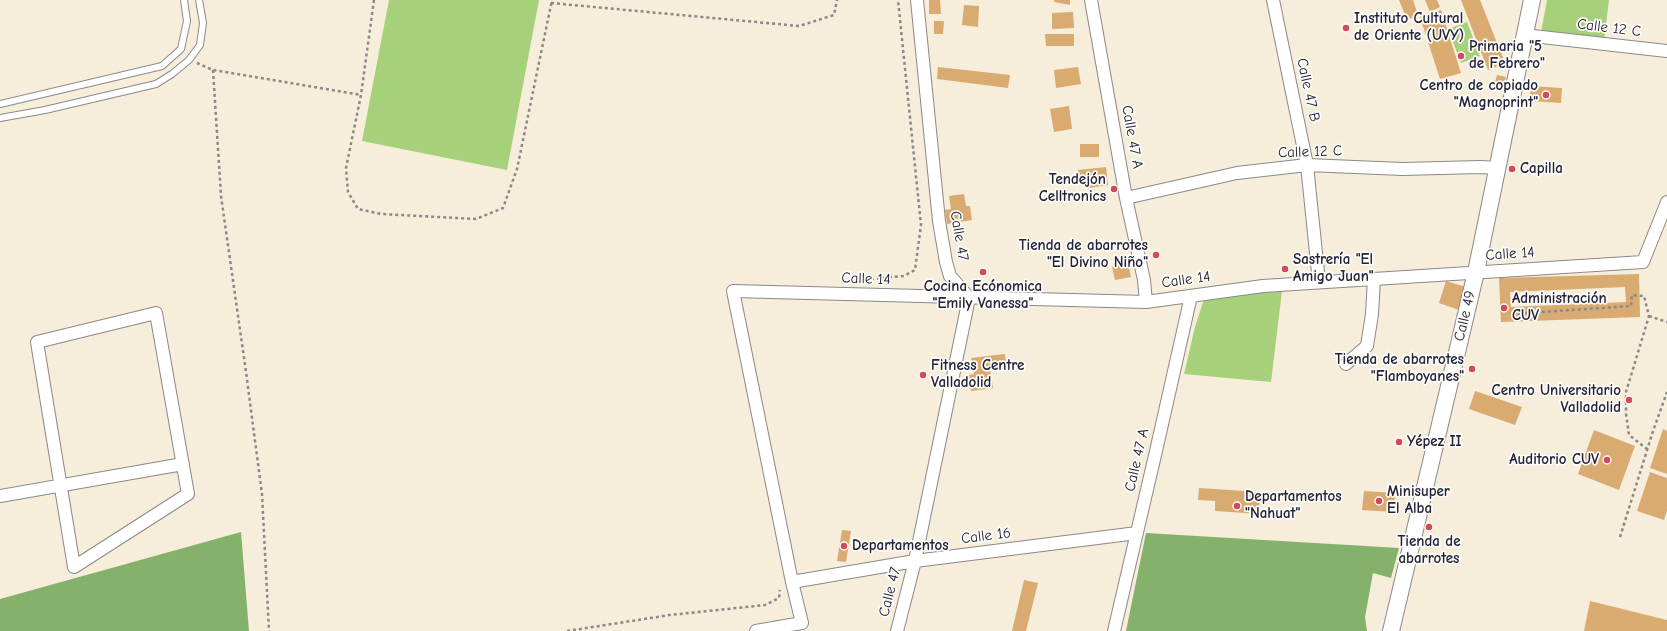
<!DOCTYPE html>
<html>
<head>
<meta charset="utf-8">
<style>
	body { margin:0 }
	canvas { display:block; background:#f6edda }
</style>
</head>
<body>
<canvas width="1667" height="631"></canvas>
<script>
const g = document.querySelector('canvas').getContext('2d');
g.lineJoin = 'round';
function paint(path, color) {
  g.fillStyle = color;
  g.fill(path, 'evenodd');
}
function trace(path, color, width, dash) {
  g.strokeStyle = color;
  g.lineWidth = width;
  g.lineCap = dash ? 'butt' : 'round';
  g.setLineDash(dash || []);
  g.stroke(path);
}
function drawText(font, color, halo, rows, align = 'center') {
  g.font = font + ' "Comic Neue",sans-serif';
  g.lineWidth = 3.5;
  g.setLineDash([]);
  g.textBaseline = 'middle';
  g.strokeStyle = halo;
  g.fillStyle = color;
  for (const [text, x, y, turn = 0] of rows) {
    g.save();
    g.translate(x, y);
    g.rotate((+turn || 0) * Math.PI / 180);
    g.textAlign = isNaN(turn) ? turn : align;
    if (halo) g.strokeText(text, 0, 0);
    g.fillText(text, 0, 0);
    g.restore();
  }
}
const green = new Path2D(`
	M389 0H539L507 170 362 141Z
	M1547 0H1609L1604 41 1541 33Z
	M1467 22 1480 56 1461 63 1448 29Z
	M1282 291 1271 382 1184 374 1195 327 1205 296Z`);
const forest = new Path2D(`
	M241 532 249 631H0V599Z
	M1146 533 1399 548 1391 578 1373 573 1365 617 1367 631H1126Z`);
const building = new Path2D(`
	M929 0H940L941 14H929Z
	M1054 0H1070V5L1054 2Z
	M1399 0H1413L1418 15 1407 20Z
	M1425 0H1437L1440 7 1430 12Z
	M1461 0H1480L1505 63 1488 70Z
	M964 5 979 6 978 27 962 25Z
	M1441 10 1461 73 1440 79 1420 17Z
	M1073 12 1074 28 1052 29V13Z
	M934 21H944L943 34H934Z
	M1045 34H1074V46H1046Z
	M938 67 1010 75 1008 88 937 79Z
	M1078 67 1081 84 1056 88 1054 70Z
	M1497 75 1506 77 1504 84 1495 82Z
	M1531 86 1562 88 1561 103 1530 101Z
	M1069 106 1072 129 1054 132 1050 109Z
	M1080 144H1099V157H1080Z
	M1106 167 1108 185 1089 188 1088 178H1078V170Z
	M964 194 966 206H970L972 220 947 224 945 210 951 209 949 196Z
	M1128 263 1131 277 1115 280 1112 267Z
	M1639 274 1640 317 1501 322 1499 278ZM1625 287 1626 302 1511 307 1510 292Z
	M1446 281 1466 287 1459 310 1439 303Z
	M1005 354 1006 365 990 368 993 388 971 391 968 375 974 374 971 358Z
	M1475 391 1522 407 1515 425 1469 409Z
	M1663 429 1667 431V474L1650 468Z
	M1594 430 1635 446 1619 490 1578 474Z
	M1650 472 1667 478V510L1664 520 1637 511Z
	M1199 488 1260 492 1259 514 1215 511V501L1198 500Z
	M1364 491 1395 493 1394 512 1362 510Z
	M842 530 851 531 846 562 837 561Z
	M1024 580 1038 583 1026 631H1012Z
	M1590 601 1667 620V631H1584Z`);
const path = new Path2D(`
	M374 0 361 95 346 168 348 192 358 209 381 214 476 219 503 208 517 169 552 0
	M551 3 799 26 834 15 837 0
	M197 63 213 70 361 95
	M213 70 221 196 246 372 262 494 269 631
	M859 280 904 276 915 270 921 225 898 0
	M1512 314 1631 306 1632 295 1644 296 1649 316 1626 392V414L1629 435 1647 449
	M1649 316 1667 322
	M1620 537 1653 431 1667 392
	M567 631 670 615 765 605 779 598 780 590`);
const service = new Path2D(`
	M0 104 162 66 181 49 187 21 184 0
	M0 118 45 110 156 84 172 74 189 60 200 45 203 23 199 0`);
const minor = new Path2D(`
	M1091 0 1126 198 1144 280 1146 302
	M1273 0 1307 165 1319 282
	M1524 35 1667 51
	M1126 198 1237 173 1307 165 1402 169 1480 167 1498 168
	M156 313 188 494 74 567 37 342Z
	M1346 364 1367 346 1372 314 1374 279
	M0 496 183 464
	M792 582 915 561 1137 533
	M756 631 802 623 792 582 733 291 1146 302 1263 286 1643 262 1667 202
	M897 631 915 561 969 298 950 276 946 262 939 221 917 0
	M1114 631 1156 451 1191 296`);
const tertiary = new Path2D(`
	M1391 631 1476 272 1532 0`);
const markers = [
	[1346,28,4,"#d1495b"],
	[1461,56,4,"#d1495b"],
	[1546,95,4,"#d1495b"],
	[1512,169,4,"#d1495b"],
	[1114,189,4,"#d1495b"],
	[1156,255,4,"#d1495b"],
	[1285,269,4,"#d1495b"],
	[983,272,4,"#d1495b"],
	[1504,308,4,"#d1495b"],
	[1472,369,4,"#d1495b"],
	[923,375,4,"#d1495b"],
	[1629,400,4,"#d1495b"],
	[1399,442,4,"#d1495b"],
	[1607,460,4,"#d1495b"],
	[1379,501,4,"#d1495b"],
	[1237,506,4,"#d1495b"],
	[1429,527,4,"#d1495b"],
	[844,546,4,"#d1495b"]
];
const poiNames = [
	["Instituto Cultural",1354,19],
	["de Oriente (UVY)",1354,36],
	["Primaria \"5",1469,47],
	["de Febrero\"",1469,64],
	["Centro de copiado",1538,86,"right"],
	["\"Magnoprint\"",1538,103,"right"],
	["Capilla",1520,169],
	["Tendejón",1106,180,"right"],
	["Celltronics",1106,197,"right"],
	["Tienda de abarrotes",1148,246,"right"],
	["\"El Divino Niño\"",1148,263,"right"],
	["Sastrería \"El",1293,260],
	["Amigo Juan\"",1293,277],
	["Cocina Ecónomica",983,287,"center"],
	["\"Emily Vanessa\"",983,304,"center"],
	["Administración",1512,299],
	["CUV",1512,316],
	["Tienda de abarrotes",1464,360,"right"],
	["\"Flamboyanes\"",1464,377,"right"],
	["Fitness Centre",931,366],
	["Valladolid",931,383],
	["Centro Universitario",1621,391,"right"],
	["Valladolid",1621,408,"right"],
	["Yépez II",1407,442],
	["Auditorio CUV",1599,460,"right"],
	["Minisuper",1387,492],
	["El Alba",1387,509],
	["Departamentos",1245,497],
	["\"Nahuat\"",1245,514],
	["Tienda de",1429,542,"center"],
	["abarrotes",1429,559,"center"],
	["Departamentos",852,546]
];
const streetNames = [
	["Calle 12 C",1609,28,7],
	["Calle 47 B",1308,90,78],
	["Calle 47 A",1132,137,80],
	["Calle 12 C",1310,152,-2],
	["Calle 47",959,236,80],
	["Calle 14",1510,254,-4],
	["Calle 14",866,279,2],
	["Calle 14",1186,280,-8],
	["Calle 49",1465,316,-77],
	["Calle 47 A",1137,460,-77],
	["Calle 16",986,536,-7],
	["Calle 47",890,592,-76]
];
paint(green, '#a7d07b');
paint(forest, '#85b26b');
paint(building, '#daab70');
trace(service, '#8c888a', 8);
trace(minor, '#8c888a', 14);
trace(tertiary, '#8c888a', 18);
trace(path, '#8c888a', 2.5, [3, 3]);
trace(service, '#fff', 6);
trace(minor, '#fff', 12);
trace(tertiary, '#fff', 16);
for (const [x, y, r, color] of markers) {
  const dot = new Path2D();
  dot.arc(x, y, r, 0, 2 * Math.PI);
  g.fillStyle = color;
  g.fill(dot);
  trace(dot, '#fdfcf7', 1.5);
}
drawText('bold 15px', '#22223b', '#fdfcf7', poiNames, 'left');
drawText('15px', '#22223b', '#fdfcf7', streetNames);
</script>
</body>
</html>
